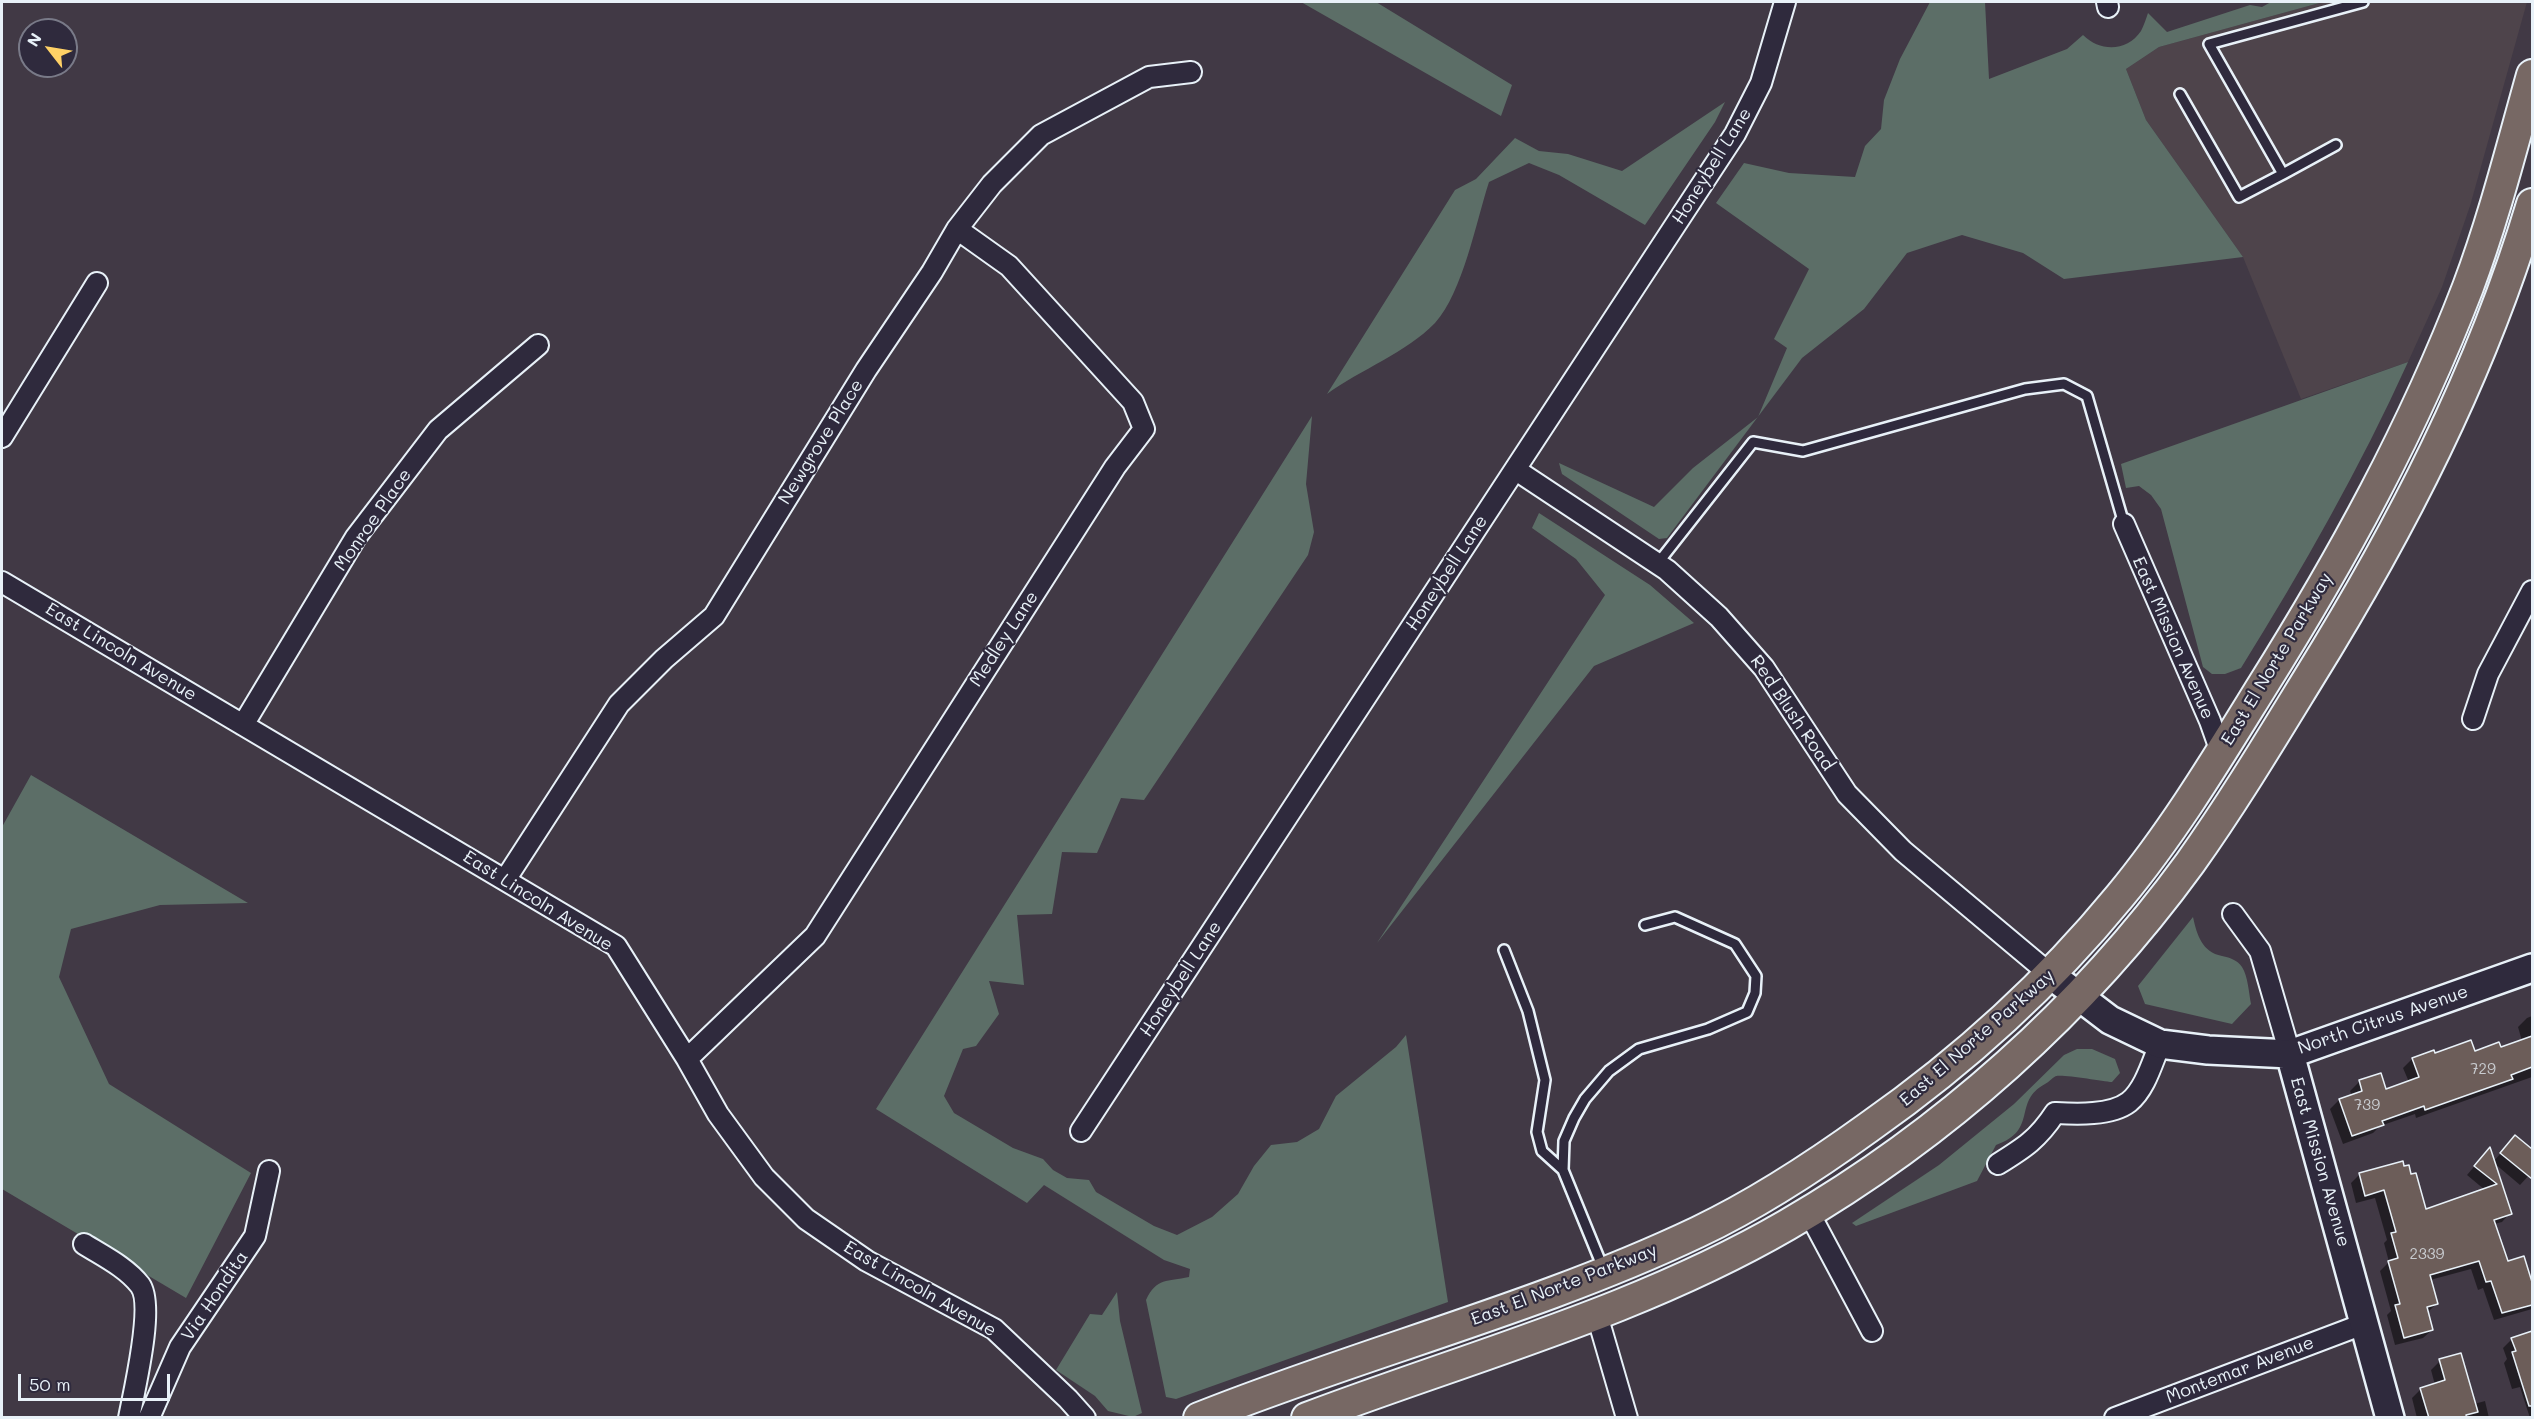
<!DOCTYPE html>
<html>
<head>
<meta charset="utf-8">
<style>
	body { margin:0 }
	#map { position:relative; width:2534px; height:1419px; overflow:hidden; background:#413945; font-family:Mali,sans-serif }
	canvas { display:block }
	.frame { position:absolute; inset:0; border:3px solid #e8f1f8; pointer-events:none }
	.north { position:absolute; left:18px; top:18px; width:60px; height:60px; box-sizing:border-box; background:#2f2a3d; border:2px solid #797a88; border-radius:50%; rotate:301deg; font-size:16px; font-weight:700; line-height:24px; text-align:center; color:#e8f1f8 }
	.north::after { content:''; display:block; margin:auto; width:21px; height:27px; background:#ffd166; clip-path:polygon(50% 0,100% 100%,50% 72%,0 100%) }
	.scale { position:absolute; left:18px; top:1374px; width:152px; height:27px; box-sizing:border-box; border:3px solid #e8f1f8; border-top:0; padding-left:8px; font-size:18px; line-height:21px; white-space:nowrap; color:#e8f1f8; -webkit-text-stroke:4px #2f2a3d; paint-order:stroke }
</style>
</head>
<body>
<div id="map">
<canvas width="2534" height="1419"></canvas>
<div class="frame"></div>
<div class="north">N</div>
<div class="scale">50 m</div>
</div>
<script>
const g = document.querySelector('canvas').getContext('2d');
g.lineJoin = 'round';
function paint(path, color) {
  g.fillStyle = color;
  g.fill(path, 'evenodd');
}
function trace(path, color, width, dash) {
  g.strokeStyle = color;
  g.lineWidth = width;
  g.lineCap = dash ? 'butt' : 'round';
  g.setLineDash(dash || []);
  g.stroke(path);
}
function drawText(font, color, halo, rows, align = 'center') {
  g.font = font + ' Mali,sans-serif';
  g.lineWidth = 4.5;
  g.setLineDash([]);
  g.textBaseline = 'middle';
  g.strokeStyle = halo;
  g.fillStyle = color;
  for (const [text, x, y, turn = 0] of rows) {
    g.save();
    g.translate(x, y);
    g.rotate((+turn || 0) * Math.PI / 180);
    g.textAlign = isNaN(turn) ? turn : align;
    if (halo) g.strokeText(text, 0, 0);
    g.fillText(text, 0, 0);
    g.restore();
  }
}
const built = new Path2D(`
	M2323 2H2527L2470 206 2442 287 2408 362 2301 399 2243 257 2146 120 2126 69 2159 47Z`);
const green = new Path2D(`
	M1301 2H1376L1512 85 1501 116Z
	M1930 2H1985L1989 79 2067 49 2083 35C2100 52 2127 52 2141 31 2144 25 2146 19 2148 13L2167 32 2250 5 2262 7 2271 2H2323L2159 47 2126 69 2146 120 2243 257 2064 279 2023 253 1962 235 1907 253 1864 309 1802 358 1667 538 1659 539 1562 474 1559 463 1654 507 1693 468 1758 417 1787 348 1774 339 1809 269 1716 203 1744 163 1789 173 1855 177 1865 146 1881 129 1884 100 1900 59Z
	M1725 102 1715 122 1645 225 1559 175 1529 163 1489 182C1476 222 1463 292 1435 323 1407 352 1360 370 1327 394L1455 190 1476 179 1515 138 1539 151 1568 154 1622 171Z
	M2408 362C2360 468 2303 568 2241 668L2225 674H2212L2203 667 2161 509 2151 495 2139 486 2126 488 2121 464Z
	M1312 416 1306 484 1314 532 1308 555 1144 800 1121 798 1097 853 1062 852 1052 914 1017 915 1024 985 989 981 999 1014 976 1046 963 1049 944 1096 954 1113 1013 1148 1043 1159 1053 1170 1067 1178 1089 1180 1096 1192 1154 1226 1177 1235 1212 1217 1238 1194 1254 1166 1271 1145 1297 1142 1319 1129 1336 1096 1396 1047 1406 1035 1448 1302 1176 1399 1166 1397 1146 1300C1157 1277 1167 1282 1189 1277L1190 1269 1164 1260 1044 1185 1027 1203 876 1109Z
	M1539 513 1650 585 1694 623 1594 666 1377 943 1605 595 1576 559 1532 528Z
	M31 775 248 903 160 905 71 929 59 977 109 1084 251 1173 186 1298 2 1189V827Z
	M2193 917C2197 935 2202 952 2222 956 2231 958 2237 960 2242 967 2248 976 2249 994 2251 1004L2232 1024 2145 1004 2138 986Z
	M2077 1049H2092L2115 1059 2120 1073 2112 1082C2102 1081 2062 1074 2056 1076 2052 1078 2049 1082 2045 1084 2012 1102 2039 1130 1996 1145L1977 1181 1856 1226 1852 1223 1939 1165 2014 1104 2064 1055Z
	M1117 1292 1120 1321 1142 1413 1133 1417 1108 1411 1095 1396 1056 1370 1090 1314 1102 1315Z`);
const shadow = new Path2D(`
	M2532 1016V1077L2416 1118 2415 1114 2380 1126 2373 1133 2343 1144 2330 1109 2339 1100 2352 1096 2350 1091 2359 1082 2386 1090 2409 1082 2403 1068 2412 1059 2433 1052 2435 1055 2474 1053 2500 1049 2522 1041 2518 1027 2527 1018Z
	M2516 1136 2532 1149V1172L2520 1185 2494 1163 2510 1213 2502 1222 2494 1224 2507 1263 2532 1281V1309L2494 1320 2483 1288 2478 1290 2471 1269 2430 1280 2436 1304 2427 1313 2432 1330 2423 1338 2395 1345 2387 1315 2391 1311 2380 1271 2389 1262 2384 1243 2387 1240 2375 1198 2356 1203 2351 1183 2360 1174 2425 1210 2485 1190 2467 1175 2489 1149 2493 1162Z
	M2532 1333V1418H2530L2520 1387 2512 1389 2504 1363 2507 1359 2503 1348 2512 1339Z
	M2440 1361 2474 1404 2485 1401 2489 1418H2417L2412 1398 2421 1389 2435 1385 2431 1370Z`);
const building = new Path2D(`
	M2532 1036V1067L2511 1075 2513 1079 2425 1110 2424 1106 2382 1121 2384 1125 2352 1136 2339 1099 2362 1091 2359 1080 2381 1073 2386 1089 2419 1077 2412 1058 2434 1050 2435 1053 2471 1040 2475 1051 2499 1042 2501 1047Z
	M2515 1135 2532 1149V1179L2500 1153Z
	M2490 1147 2512 1214 2494 1220 2508 1261 2524 1256 2532 1282V1305L2502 1313 2491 1281 2486 1282 2479 1261 2430 1275 2438 1304 2427 1307 2433 1330 2404 1338 2395 1305 2400 1304 2388 1261 2398 1258 2391 1233 2396 1232 2384 1190 2365 1196 2359 1173 2403 1161 2404 1166 2409 1165 2411 1174 2416 1173 2426 1209 2497 1184 2474 1166Z
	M2532 1331V1406H2529L2512 1352 2516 1351 2511 1338Z
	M2461 1353 2478 1412 2466 1415 2467 1418H2429L2420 1388 2445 1380 2439 1359Z`);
const lane = new Path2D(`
	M2180 94 2239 197 2283 174
	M2336 145 2283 174 2209 44 2363 2
	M1658 563 1753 442 1803 451 2025 389 2064 384 2087 396 2124 524
	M1504 950 1528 1011 1545 1080 1537 1132 1542 1151 1563 1170 1603 1268
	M1563 1170 1564 1141 1574 1118 1585 1099 1609 1071 1639 1049 1708 1029 1747 1012 1755 993 1756 976 1735 944 1675 917 1645 925`);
const street = new Path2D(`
	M2107 2 2108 7
	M2 437 97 283
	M1516 470 1667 570 1719 617 1764 668 1847 794 1903 851 2051 975
	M2124 524 2210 721 2221 752
	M2 582 616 946 687 1059 718 1114 764 1177 806 1219 867 1261 994 1329 1068 1399 1085 1418
	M2473 719 2488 674 2532 591
	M243 725 356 537 438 430 538 345
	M505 880 619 704 664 659 714 616 866 370 932 272 957 229 992 184 1041 135 1149 77 1191 72
	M2233 914 2260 951 2290 1054
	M687 1059 815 936 1115 467 1144 429 1133 402 1009 266 957 229
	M1081 1131 1735 134 1761 83 1785 2
	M1998 1164C2024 1148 2038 1139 2055 1113 2075 1114 2111 1116 2129 1102 2145 1089 2152 1063 2160 1044
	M1808 1211 1872 1331
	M84 1244C103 1256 126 1267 140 1285 155 1305 134 1391 129 1418
	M1597 1315 1627 1418
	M149 1418 180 1347 255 1236 269 1171
	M2115 1418 2366 1323`);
const secondary = new Path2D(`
	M2051 975 2110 1020 2160 1044 2208 1050 2290 1054 2532 968
	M2290 1054 2390 1418`);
const primary = new Path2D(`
	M1199 1418C1364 1352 1538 1308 1698 1232 1759 1203 1815 1166 1869 1127 1963 1061 2047 985 2120 896 2173 832 2217 759 2261 688 2342 559 2413 430 2468 287 2494 218 2512 146 2532 75
	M1307 1418C1468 1357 1637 1312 1787 1225 1944 1134 2083 1010 2190 863 2232 804 2270 741 2308 679 2401 529 2481 374 2532 204`);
const numberNames = [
	["729",2483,1069],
	["739",2367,1105],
	["2339",2427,1254]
];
const streetNames = [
	["Honeybell Lane",1712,166,-58],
	["Newgrove Place",821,442,-58],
	["Monroe Place",373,520,-55],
	["Honeybell Lane",1447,573,-57],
	["East Mission Avenue",2173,638,66],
	["Medley Lane",1004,639,-57],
	["East Lincoln Avenue",121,652,31],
	["East El Norte Parkway",2277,659,-59],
	["Red Blush Road",1792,713,56],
	["East Lincoln Avenue",538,901,32],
	["Honeybell Lane",1181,979,-57],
	["North Citrus Avenue",2383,1020,-19],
	["East El Norte Parkway",1977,1038,-41],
	["East Mission Avenue",2320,1162,74],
	["East El Norte Parkway",1564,1285,-21],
	["East Lincoln Avenue",920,1289,30],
	["Via Hondita",215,1296,-56],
	["Montemar Avenue",2240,1370,-21]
];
paint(built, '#4e444b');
paint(green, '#5c6e67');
paint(shadow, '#0007');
paint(building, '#6c5d59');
trace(building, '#e8f1f8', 1.5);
trace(lane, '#e8f1f8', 14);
trace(street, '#e8f1f8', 24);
trace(secondary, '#e8f1f8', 32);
trace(primary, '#e8f1f8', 34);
trace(lane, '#2f2a3d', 9);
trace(street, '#2f2a3d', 20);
trace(secondary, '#2f2a3d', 27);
trace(primary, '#776864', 30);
drawText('15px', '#c9ccd0', null, numberNames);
drawText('18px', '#e8f1f8', '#2f2a3d', streetNames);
</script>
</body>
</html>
